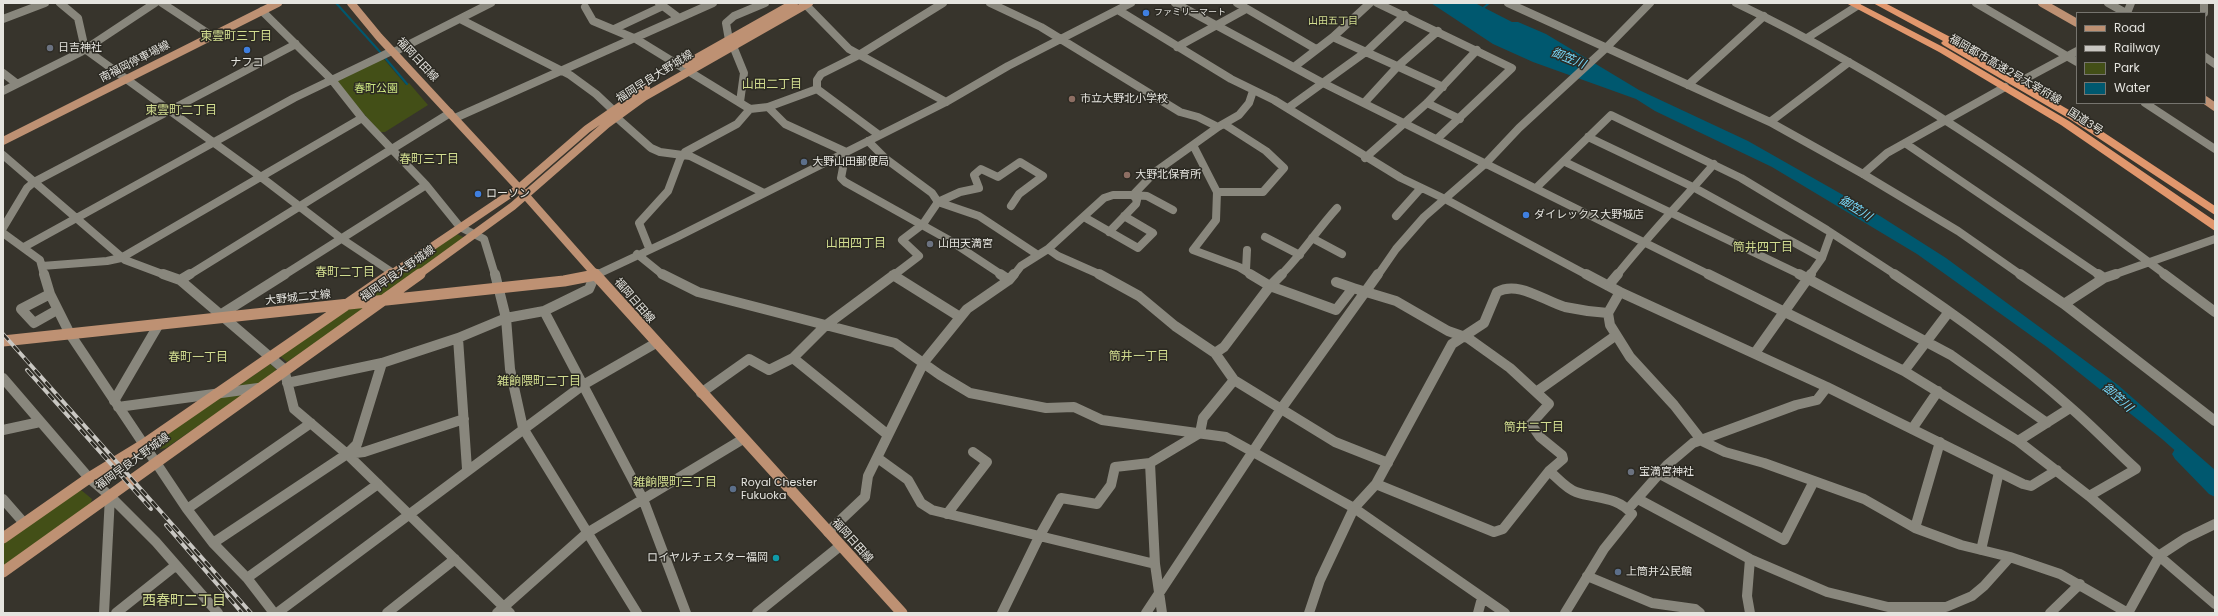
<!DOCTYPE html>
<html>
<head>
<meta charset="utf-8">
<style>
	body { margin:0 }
	#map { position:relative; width:2218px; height:616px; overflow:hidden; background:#37342c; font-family:Poppins,sans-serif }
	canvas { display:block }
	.frame { position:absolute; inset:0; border:4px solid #e5e4df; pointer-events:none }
	.legend { position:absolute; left:2076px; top:12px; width:130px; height:92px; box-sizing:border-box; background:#2c2a23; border:1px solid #76746e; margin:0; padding:5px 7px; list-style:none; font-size:12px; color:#e5e4df }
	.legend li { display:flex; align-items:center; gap:8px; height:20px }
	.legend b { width:20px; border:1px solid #76746e }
</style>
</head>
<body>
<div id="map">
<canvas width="2218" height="616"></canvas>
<div class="frame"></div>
<ul class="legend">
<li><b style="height:5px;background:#be9173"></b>Road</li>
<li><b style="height:5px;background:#c9c7c2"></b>Railway</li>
<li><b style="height:11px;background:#434f17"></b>Park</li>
<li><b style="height:11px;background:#00586f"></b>Water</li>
</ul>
</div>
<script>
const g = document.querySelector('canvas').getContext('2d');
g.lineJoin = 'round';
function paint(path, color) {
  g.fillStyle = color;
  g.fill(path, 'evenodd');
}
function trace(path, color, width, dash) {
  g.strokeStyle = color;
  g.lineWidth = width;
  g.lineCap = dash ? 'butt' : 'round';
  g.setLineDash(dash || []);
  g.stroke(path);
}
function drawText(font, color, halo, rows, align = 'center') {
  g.font = font + ' Poppins,"Noto Sans JP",sans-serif';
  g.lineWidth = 3;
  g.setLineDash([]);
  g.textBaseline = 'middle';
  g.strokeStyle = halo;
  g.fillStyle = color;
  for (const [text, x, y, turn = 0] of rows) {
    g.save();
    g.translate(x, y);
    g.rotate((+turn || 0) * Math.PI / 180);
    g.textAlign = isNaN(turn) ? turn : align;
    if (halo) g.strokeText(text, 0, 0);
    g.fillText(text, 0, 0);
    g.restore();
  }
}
const green = new Path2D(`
	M383 58 406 85 409 83 428 105 385 132H380L335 82Z
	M457 234 465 238 384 296 362 298Z
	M370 306 287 362 280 356 348 308Z
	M270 364 276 369C272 384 249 385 237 387Z
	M245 394 166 448 160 449 155 444V442L220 396Z
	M81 490 92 499 91 503 3 566V544L76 492Z`);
const water = new Path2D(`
	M1431 3H1475L1512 22H1518L1546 34 1639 90 1748 141 1880 216 1946 258 2118 385 2215 470V486L2162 439 2047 347 1917 254 1772 167 1655 111 1636 99 1533 62 1493 44Z`);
const stream = new Path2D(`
	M336 3 381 53
	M1482 9 1489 3
	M386 59 407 84`);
const river = new Path2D(`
	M2181 447 2187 449 2215 477V497L2209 494 2175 459 2172 454 2175 449Z`);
const minorFar1 = new Path2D(`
	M60 3 78 18 85 49 261 177 342 239 393 273
	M162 3 212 36
	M659 3 679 18
	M990 3 1041 27 1180 112 1198 117 1218 127
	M1175 3 1323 83 1710 275
	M1237 3 1316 49
	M1377 3 1512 68 1438 138
	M1508 3 1770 122 1863 174 1958 231 2021 275
	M1736 3C1889 76 2030 173 2166 275
	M1976 3 2077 62
	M2108 3 2126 13
	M2204 3V13
	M806 5 849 49 946 102
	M585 7 593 21 636 39 750 109 768 107 817 89
	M1118 10 1231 79 1274 100 1401 178 1445 199 1587 275
	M262 11 332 80 362 118 426 185 460 227 484 239 495 275
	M2127 13 2131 3
	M3 19 45 3
	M460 19 570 75 596 94 613 110
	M614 29 663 6
	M1333 37 1443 87
	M1807 38 1857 6
	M729 40 726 23 734 16 765 3
	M733 46 744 73 740 102
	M1177 47 1246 9
	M394 52 491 3
	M2205 57 2215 64
	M1294 67 1333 37 1370 3
	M3 73 16 83
	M2023 80 2077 51
	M1688 85 1764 16
	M3 91 81 52 155 3
	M1365 102 1398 66 1438 31
	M1427 103 1460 119
	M2145 103 2215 149
	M768 107 785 124 846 152 841 178 845 182 949 240 1002 275
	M1288 108 1367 51 1405 15
	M616 117 651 148 660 152 690 156 764 193
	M455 118 713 3
	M1770 122 1849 62
	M879 135 817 89V80L821 74 859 55 943 3
	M1588 137 1693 187 1822 258
	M868 141 886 159 932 193 938 202 979 216 1038 255
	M1905 143 2099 275
	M1193 145 1217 192 1216 220 1193 250 1239 267 1252 275
	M3 155 125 260 165 275
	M1365 158 1427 103 1477 50
	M1565 162 1801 275
	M1863 174 1887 153 2005 87
	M1536 188 1611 115 1741 178 1827 230 1896 275
	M1217 192H1263L1284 168 1266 151 1224 124
	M1133 195 1147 196 1173 210
	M1396 216 1421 188
	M1084 217 1138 248 1153 233 1124 216
	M3 228 27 188 34 182 296 44
	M1109 232 1136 204 1137 200 1133 195
	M3 233 40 260 44 275
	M1265 237 1300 255
	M1312 238 1342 254
	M24 247 294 98 392 51
	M649 248 639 223 668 191 680 159 685 152 737 124 750 109
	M1048 249 1058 256 1101 275
	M637 254 663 275
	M42 266 107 261 121 258 362 118
	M1246 270 1247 250
	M189 275 450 113
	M284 275 426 185
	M596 275 677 237 946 102 1008 66 1131 3
	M894 275 919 256 902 240 923 224 938 202 960 192 979 188 974 175 981 169 998 177 1020 162 1043 176 1019 194 1011 206
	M1014 275 1021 266 1048 249 1104 198 1113 195H1133L1155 172 1218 127 1239 115 1249 103 1253 91
	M1281 275C1302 254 1317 230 1337 208
	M1378 275 1396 249 1424 217 1486 163 1519 128 1606 48 1650 3
	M1617 275C1648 236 1682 201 1714 164
	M1810 275 1822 258 1831 233
	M2113 275 2215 239`);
const minor = new Path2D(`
	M44 274 50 294 70 334 187 509 213 543 247 578 274 613
	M163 274 180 280 284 369 294 409 347 454 510 613
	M495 274 506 318 510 369 523 428 637 613
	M662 274 698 292 895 343 940 375 970 393 1046 408 1074 407 1102 420 1226 437 1354 508 1505 613
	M1000 274 1009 280
	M1099 274 1139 296 1175 326 1215 353 1234 380 1335 442 1388 463
	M1250 274 1270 286 1336 310 1353 288 1396 301 1448 331 1468 338 1510 368 1549 404 1531 424 1540 437 1562 455 1563 459 1549 471 1503 529 1494 532 1376 484
	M1586 274 1620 292 1827 387 2023 484 2031 486 2057 470
	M1708 274 1904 371 2018 441 2089 496 2215 604
	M1799 274 1951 355 2047 423
	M1894 274C1956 315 2016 359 2071 408 2094 428 2114 449 2136 469L2089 496
	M2020 274 2064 304 2215 421
	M2098 274 2104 278
	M2164 274 2215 312
	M893 275 960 317
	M180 280 190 274
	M1336 282 1353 288
	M1608 286 1618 274
	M1620 292 1608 313 1610 325 1630 357 1674 405 1702 441 1725 452 1764 463 1864 499 1915 528 1961 545 2010 557 2060 574 2128 613
	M50 294 21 309 34 323 57 310
	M2064 304 2104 278 2116 274
	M544 311 643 499 686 613
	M220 315 285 274
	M458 338 467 469
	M1215 353 1224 347 1270 286 1282 274
	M1755 353 1811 274
	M793 358 888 435
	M1904 371 1948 313
	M3 378 89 478 110 496 104 613
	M287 383 382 363 458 338 506 318 544 311 589 289 595 275 598 274
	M1536 392 1615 336
	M701 393 749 359 769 370 793 358 825 326 895 274
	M114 401 159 324
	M118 407 258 388
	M1912 429 1938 391
	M3 430 40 422
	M1200 433 1203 418 1234 380
	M2018 441 2070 408
	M347 454 364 452 464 419
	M879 459 908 480 921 503 932 510 1155 564
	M1549 471C1558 478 1565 488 1576 492 1596 499 1617 496 1632 514L1604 549 1565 613
	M1660 474 1784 540 1814 481
	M110 496 156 542 218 613
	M3 499 24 523
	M1638 499 1750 559 1827 592 1888 607H1946L1972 596 1984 586 2010 557
	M1629 508 1667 465 1693 443 1796 405 1817 400 1827 387
	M187 509 311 423
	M947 514 987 462 973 452
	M1915 528 1940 442
	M828 532 865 497 868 476 924 362 967 309 1009 280 1014 274
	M213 543 347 454 357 444 382 363
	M1981 550 1999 472
	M1750 559 1747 596 1750 613
	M1587 576 1652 603 1695 609 1700 613
	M247 578 378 484
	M116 613 175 566
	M277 613 583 385 656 343
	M387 613 455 559
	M497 613 587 533 743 439
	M757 613 840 546
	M1002 613 1039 537 1061 498 1097 504 1111 485 1115 467 1150 463
	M1146 613 1281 409 1378 274
	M1162 613 1155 564 1150 463 1200 433
	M1309 613 1320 580 1354 508 1376 484 1452 344 1484 323 1497 292C1518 280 1544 301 1565 307 1579 310 1593 312 1608 313
	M1478 613 1482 598
	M2050 613 2080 584
	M2128 613 2160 555 2186 538 2215 524`);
const majorFar1 = new Path2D(`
	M351 3 379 37 519 188 596 275
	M2042 3 2077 23
	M686 64 794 3
	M2205 100 2215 107
	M3 141 278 3
	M390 275 519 188 587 129 646 88
	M418 275 513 206 607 124 644 97 809 3`);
const major = new Path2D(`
	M595 274 902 613
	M3 341 564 281 595 275
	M3 538 89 478 143 445 391 274
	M3 572 420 274`);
const highway = new Path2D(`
	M1846 3H1858L1945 48 2069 121 2215 221V231L2061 125 1939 52Z
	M1873 3H1885L1958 41 1960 43 1957 45 2076 114 2215 206V215L2068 118 1943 45 1941 43 1943 41Z`);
const rail = new Path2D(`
	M3 334 251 613
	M27 370 151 509
	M166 525 242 613`);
const markers = [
	[1146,13,4,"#3f7fe0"],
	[50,48,4,"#6b7280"],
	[247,50,4,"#3f7fe0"],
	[1072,99,4,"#8d6e63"],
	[804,162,4,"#5c6f8a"],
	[1127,175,4,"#8d6e63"],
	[478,194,4,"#3f7fe0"],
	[1526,215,4,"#3f7fe0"],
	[930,244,4,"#6b7280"],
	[1631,472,4,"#6b7280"],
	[733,489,4,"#5c6f8a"],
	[776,558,4,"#0f9aa8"],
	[1618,572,4,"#5c6f8a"]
];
const farPoinames = [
	["ファミリーマート",1154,13]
];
const farNeighbourhoodnames = [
	["山田五丁目",1333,21]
];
const poiNames = [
	["日吉神社",58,48],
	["ナフコ",247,63,"center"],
	["市立大野北小学校",1080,99],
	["大野山田郵便局",812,162],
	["大野北保育所",1135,175],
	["ローソン",486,194],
	["ダイレックス大野城店",1534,215],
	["山田天満宮",938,244],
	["宝満宮神社",1639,472],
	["Royal Chester",741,483],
	["Fukuoka",741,496],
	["ロイヤルチェスター福岡",768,558,"right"],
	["上筒井公民館",1626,572]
];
const streetNames = [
	["福岡日田線",417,60,47],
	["南福岡停車場線",135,62,-27],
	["福岡都市高速2号太宰府線",2005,70,30],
	["福岡早良大野城線",655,77,-32],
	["国道3号",2085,122,33],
	["福岡早良大野城線",398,274,-35],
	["大野城二丈線",298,298,-6],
	["福岡日田線",634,301,49],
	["福岡早良大野城線",133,462,-36],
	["福岡日田線",852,541,48]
];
const parkNames = [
	["春町公園",376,89]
];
const neighbourhoodNames = [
	["東雲町三丁目",236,37],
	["山田二丁目",772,85],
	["東雲町二丁目",181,111],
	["春町三丁目",429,160],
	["山田四丁目",856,244],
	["筒井四丁目",1763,248],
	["春町二丁目",345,273],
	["筒井一丁目",1139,357],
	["春町一丁目",198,358],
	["雑餉隈町二丁目",539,382],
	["筒井二丁目",1534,428],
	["雑餉隈町三丁目",675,483]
];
const waterNames = [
	["御笠川",1568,59,22],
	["御笠川",1855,209,32],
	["御笠川",2117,398,42]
];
const nearNeighbourhoodnames = [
	["西春町二丁目",184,601]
];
paint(green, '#434f17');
paint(water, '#00586f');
trace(stream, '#00586f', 2);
paint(river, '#00586f');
trace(minorFar1, '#89877d', 8);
trace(minor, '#89877d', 10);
trace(majorFar1, '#be9173', 8);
trace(major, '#be9173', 11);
paint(highway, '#e1976d');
trace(rail, '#c9c7c2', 4);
trace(rail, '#2c2a23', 2.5, [8]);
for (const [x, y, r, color] of markers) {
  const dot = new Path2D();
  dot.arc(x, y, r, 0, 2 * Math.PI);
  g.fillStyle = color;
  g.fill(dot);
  trace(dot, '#2c2a23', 1.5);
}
drawText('9px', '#e5e4df', '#2c2a23', farPoinames, 'left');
drawText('10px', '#d2dd90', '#2c2a23', farNeighbourhoodnames);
drawText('11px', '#e5e4df', '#2c2a23', poiNames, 'left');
drawText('11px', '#e5e4df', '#2c2a23', streetNames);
drawText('11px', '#cce580', '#2c2a23', parkNames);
drawText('12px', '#d2dd90', '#2c2a23', neighbourhoodNames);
drawText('italic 12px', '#78dafc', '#2c2a23', waterNames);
drawText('14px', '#d2dd90', '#2c2a23', nearNeighbourhoodnames);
</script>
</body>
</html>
